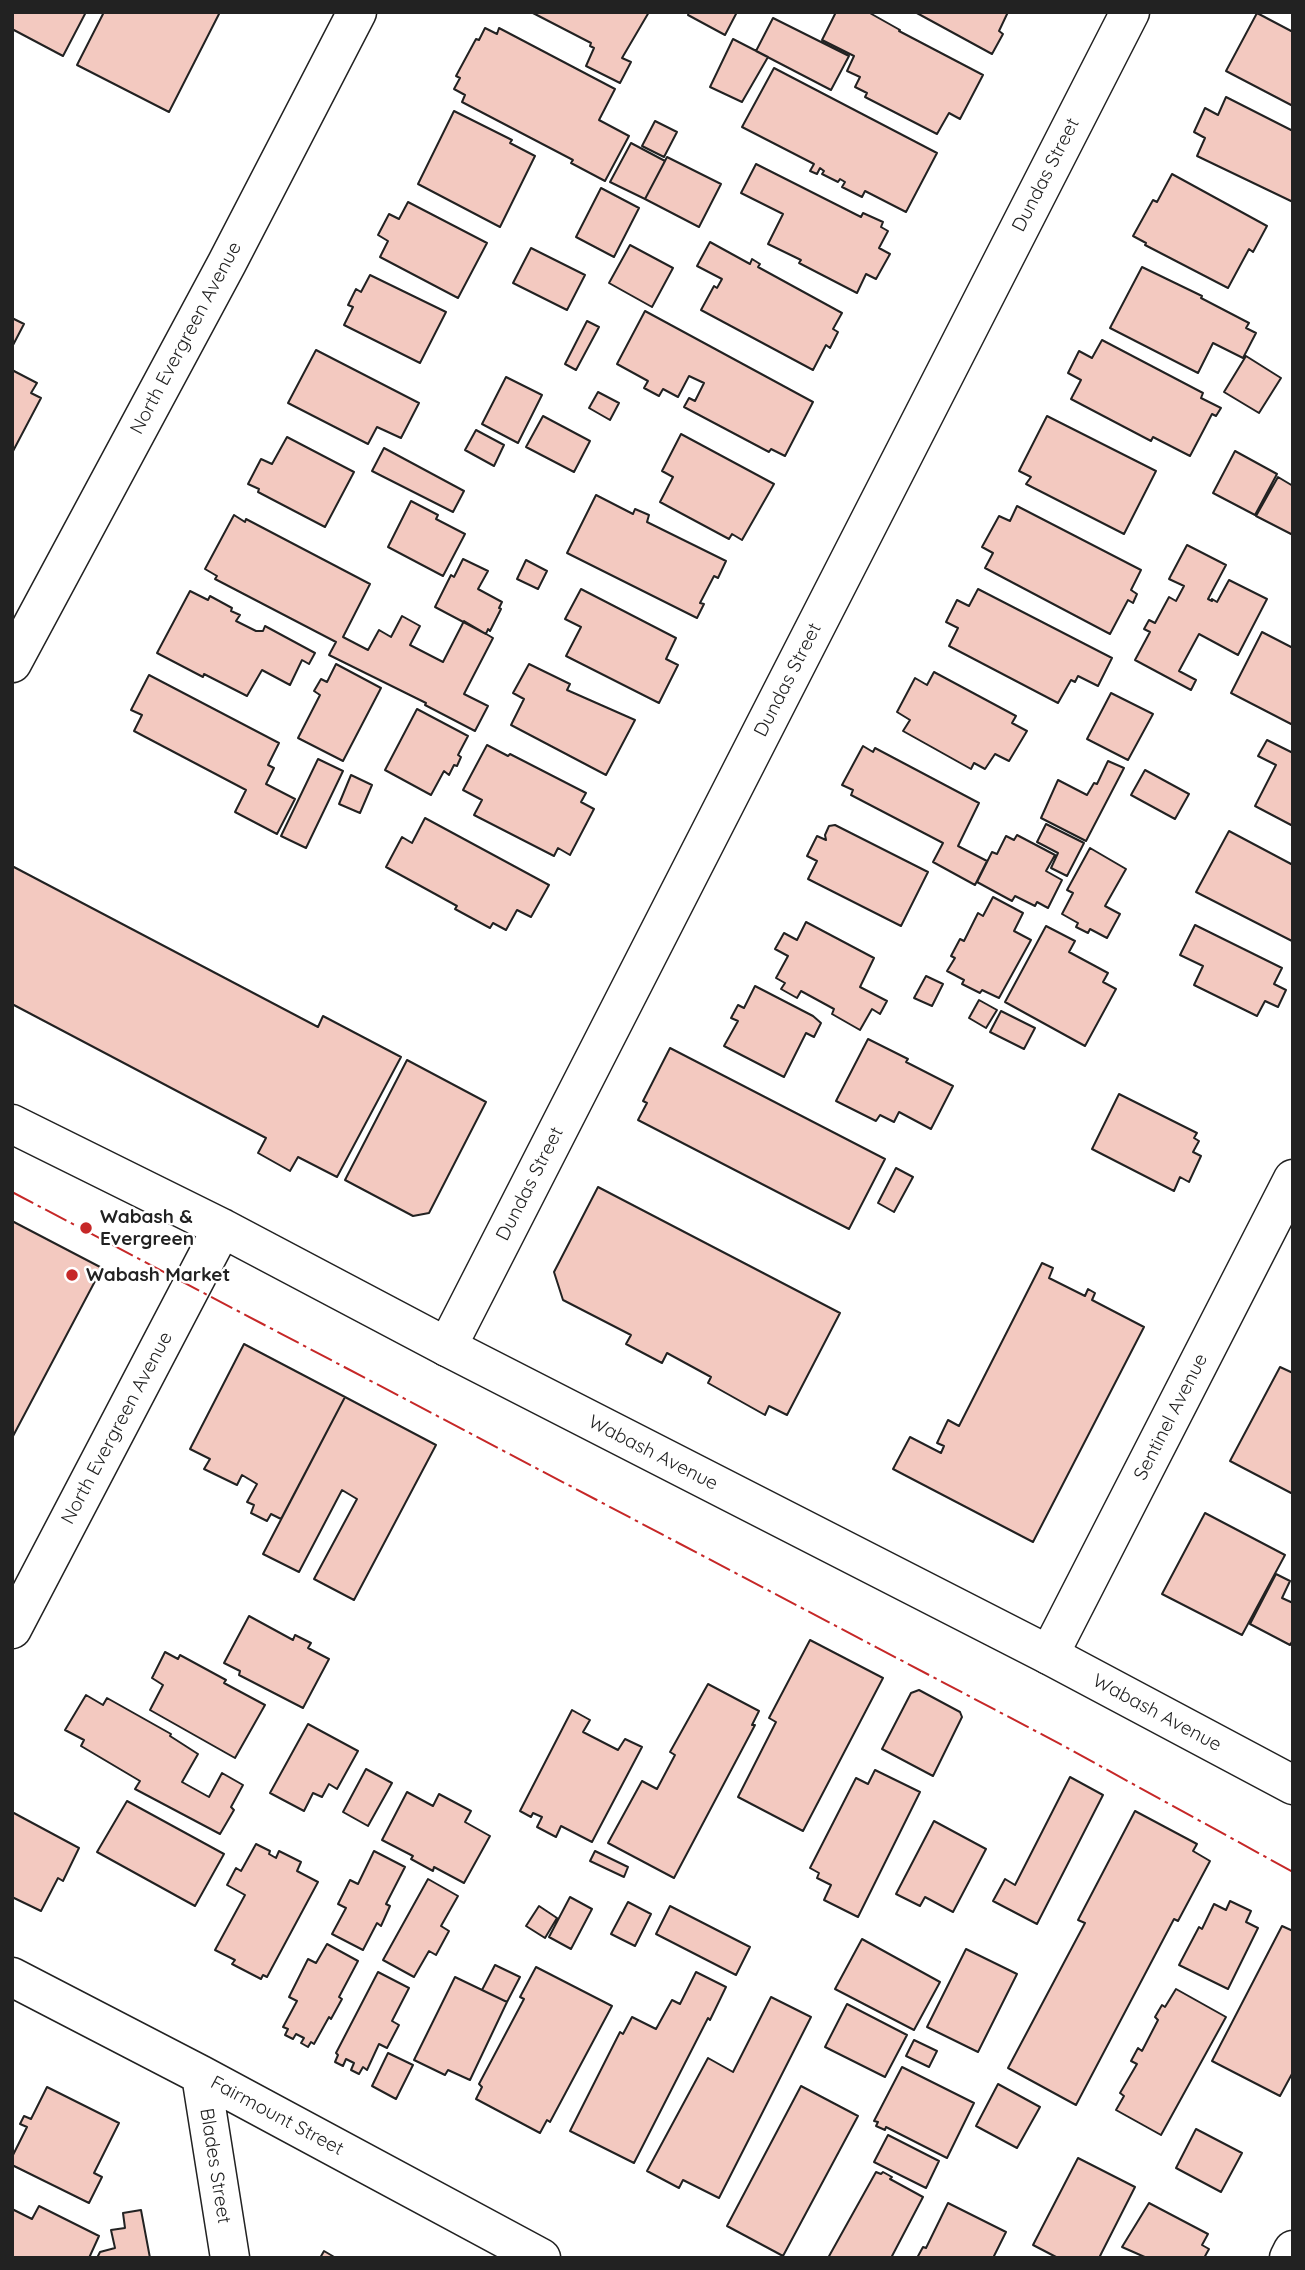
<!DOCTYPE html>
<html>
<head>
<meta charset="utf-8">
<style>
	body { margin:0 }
	#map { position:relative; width:1305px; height:2270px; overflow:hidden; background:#fff; font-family:Quicksand,sans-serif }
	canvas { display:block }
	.frame { position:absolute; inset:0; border:14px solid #222; pointer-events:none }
</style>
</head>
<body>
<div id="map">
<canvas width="1305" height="2270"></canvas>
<div class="frame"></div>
</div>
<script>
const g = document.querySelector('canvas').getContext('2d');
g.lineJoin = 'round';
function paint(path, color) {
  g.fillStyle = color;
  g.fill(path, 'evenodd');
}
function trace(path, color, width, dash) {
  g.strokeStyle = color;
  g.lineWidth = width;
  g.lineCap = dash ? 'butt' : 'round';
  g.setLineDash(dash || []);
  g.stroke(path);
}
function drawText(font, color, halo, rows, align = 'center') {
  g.font = font + ' Quicksand,sans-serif';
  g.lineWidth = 5;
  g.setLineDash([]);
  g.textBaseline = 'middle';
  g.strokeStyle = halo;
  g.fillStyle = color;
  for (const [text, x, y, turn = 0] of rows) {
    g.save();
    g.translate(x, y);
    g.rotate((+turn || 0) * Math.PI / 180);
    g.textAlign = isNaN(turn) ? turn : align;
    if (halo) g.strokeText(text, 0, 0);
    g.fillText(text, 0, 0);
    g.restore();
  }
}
const building = new Path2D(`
	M12 12H86L63 56 12 29Z
	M104 12H220L169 112 77 65Z
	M531 12H649L622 58 631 62 620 83 586 66 594 48 590 46 591 43Z
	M689 12H737L725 35 688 15Z
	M836 12H868L900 30 899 31 983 75 960 119 949 113 937 134 865 97 867 93 855 87 860 77 847 71 854 56 822 40Z
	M915 12H1008L999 31 1003 34 992 54Z
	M1257 13 1293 32V106L1226 71Z
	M773 18 849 56 831 90 756 51Z
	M485 28 497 34 499 28 615 89 599 120 629 136 605 181 571 163 573 160 462 102 465 95 454 89 460 78 456 76 476 39 479 40Z
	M733 39 768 57 742 102 710 87Z
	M774 68 937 153 906 212 865 191 862 197 842 187 845 182 840 179 838 182 822 174 824 171 820 168 817 174 810 171 814 164 742 127Z
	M1226 97 1293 131V202L1197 156 1205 138 1194 132 1205 108 1218 115Z
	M454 111 512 140 510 143 535 156 500 227 418 184Z
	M655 121 677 132 664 157 642 146Z
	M631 143 665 161 645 199 610 182Z
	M667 157 721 184 699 227 645 199Z
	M756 164 861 217 863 213 883 222 881 227 888 231 879 248 890 254 876 279 866 274 857 293 799 263 801 260 768 244 783 214 741 193Z
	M1172 174 1267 226 1253 252 1249 249 1228 288 1145 245 1146 243 1133 236 1153 200 1157 202Z
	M601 188 639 208 614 257 576 237Z
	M408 202 487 243 458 298 380 257 388 241 378 235 389 214 399 219Z
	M710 242 750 264 752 259 760 264 758 267 842 313 833 329 838 332 830 348 826 345 813 370 701 310 714 286 717 288 722 279 697 266Z
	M630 245 673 268 652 307 609 283Z
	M531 248 585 275 567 310 513 283Z
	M1142 267 1202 296 1201 298 1249 323 1246 328 1256 333 1243 358 1213 343 1198 373 1110 328Z
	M370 275 446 312 420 363 344 325 353 307 348 305 356 289 361 292Z
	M645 311 813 402 785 456 771 449 769 452 684 407 689 398 695 401 704 383 689 376 678 397 663 389 659 396 644 388 648 381 617 364Z
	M12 318 24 324 12 347Z
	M587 321 599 327 576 370 565 364Z
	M1102 340 1203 393 1201 398 1221 408 1216 416 1212 414 1190 456 1153 437 1151 441 1071 399 1081 380 1068 373 1079 351 1092 358Z
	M316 350 419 403 401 438 377 427 368 444 288 403Z
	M1246 356 1281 378 1259 413 1224 392Z
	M12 370 37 383 31 393 41 398 12 453Z
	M506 377 542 395 518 443 482 424Z
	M598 392 619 403 610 420 589 408Z
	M543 416 590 441 574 472 526 447Z
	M1047 416 1156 471 1124 534 1026 484 1031 477 1019 471Z
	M476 430 504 445 494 466 465 450Z
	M681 434 774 484 742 540 732 534 729 539 660 502 673 477 662 471Z
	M287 437 354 472 325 527 258 492 259 489 248 484 261 459 272 464Z
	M384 448 464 491 453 512 372 471Z
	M1235 451 1277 474 1255 515 1213 493Z
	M1278 477 1293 486V535L1256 516Z
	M596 495 633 514 635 509 649 515 647 522 726 561 718 578 714 576 700 603 704 604 697 618 567 553Z
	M411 501 438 515 436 519 465 534 443 576 388 547Z
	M1017 506 1141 570 1131 590 1137 594 1133 603 1128 600 1110 634 985 568 993 553 982 547 999 516 1010 521Z
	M234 515 245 522 246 519 370 584 343 637 368 650 379 630 391 637 402 616 420 626 410 645 443 662 464 621 493 638 464 694 488 706 475 731 425 705 426 703 329 655 336 642 215 579 217 576 205 569Z
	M1187 545 1226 565 1208 599 1212 601V599L1217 602 1229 580 1267 599 1238 655 1199 634 1179 671 1196 680 1191 690 1135 660 1150 632 1144 629 1149 620 1155 623 1169 597 1176 601 1184 586 1169 579Z
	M463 559 488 571 478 589 502 602 499 608 501 609 490 631 488 629 486 634 435 607 451 575 454 577Z
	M526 560 547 571 538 589 517 579Z
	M581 589 676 638 666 659 678 665 659 703 566 656 581 627 565 619Z
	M978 589 1112 658 1098 686 1078 676 1075 682 1071 680 1058 703 949 646 958 628 946 622 957 600 969 606Z
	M190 591 208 600 210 596 232 608 231 611 240 615 236 621 256 631H263L265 626 315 653 309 664 302 660 290 685 262 670 247 696 204 674 203 677 157 653Z
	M1262 632 1293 648V725L1231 693Z
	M336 664 381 688 343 761 298 738 320 695 314 691 321 679 327 682Z
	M529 664 570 684 567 690 635 720 606 775 511 725 524 699 513 693Z
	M934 672 1016 716 1012 723 1027 731 1009 761 995 754 985 769 974 763 971 769 903 731 910 720 897 712 915 678 927 685Z
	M149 675 279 743 268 765 274 768 266 784 295 799 277 834 235 812 246 790 134 731 142 715 131 710Z
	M1111 693 1153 714 1128 760 1087 739Z
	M417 709 468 736 458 755 461 757 457 766 454 765 449 775 444 771 431 795 385 770Z
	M1267 740 1293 753V826L1255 806 1276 765 1258 756Z
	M487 745 508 756 510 754 586 793 581 802 594 809 570 855 558 848 554 856 474 815 482 800 463 790Z
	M863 746 873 752 875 748 979 803 958 846 987 861 975 885 933 862 943 843 851 795 853 790 842 785Z
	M318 759 343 771 306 848 281 836Z
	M1108 761 1124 768 1086 841 1041 818 1058 780 1087 795 1094 783 1097 784Z
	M1145 770 1189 794 1175 819 1131 795Z
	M351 775 372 785 360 813 339 804Z
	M425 818 549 885 531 917 517 910 506 930 493 923 490 928 455 909 457 906 386 867 402 837 412 843Z
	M1046 824 1084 843 1067 876 1051 868 1058 853 1037 842Z
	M835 825 928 872 901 926 808 879 817 861 807 856 817 836 826 840 825 835 829 826Z
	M1229 831 1293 865 1292 941 1196 892Z
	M1017 835 1055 855 1046 871 1062 880 1048 908 1037 902 1035 906 1015 896 1012 901 977 882 992 852 997 854 1006 836 1014 840Z
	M1090 848 1126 869 1105 906 1120 914 1107 938 1090 929 1088 933 1076 927 1078 923 1062 914 1073 893 1067 890Z
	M12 866 318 1027 323 1016 401 1057 337 1177 298 1157 290 1171 258 1153 266 1138 12 1004Z
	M993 897 1023 913 1014 931 1031 940 999 998 982 990 980 993 962 984 964 980 947 971 955 958 951 956 960 939 964 941 978 913 983 916Z
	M806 922 874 958 860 987 887 1001 880 1014 872 1009 860 1030 832 1014 834 1009 801 991 797 998 781 989 785 983 776 978 788 956 775 949 784 933 797 940Z
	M1195 925 1282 968 1274 984 1286 990 1278 1007 1265 1001 1257 1016 1194 985 1203 966 1180 955Z
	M1046 926 1075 941 1069 952 1108 973 1103 982 1116 989 1085 1046 1005 1002Z
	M926 976 943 984 932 1006 914 998Z
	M755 986 813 1016 821 1023 814 1037 806 1033 784 1077 724 1046 738 1021 731 1018 738 1005 744 1008Z
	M979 1000 997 1010 986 1028 969 1018Z
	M1001 1011 1035 1028 1024 1049 990 1032Z
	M868 1039 908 1059 906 1062 953 1086 931 1129 899 1112 894 1122 880 1115 876 1121 836 1101Z
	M670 1048 885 1159 849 1229 638 1120 647 1103 643 1101Z
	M407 1060 486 1102 429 1213 413 1216 345 1180Z
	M1119 1094 1197 1133 1194 1138 1199 1141 1193 1152 1201 1156 1189 1182 1180 1177 1174 1191 1092 1149Z
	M896 1168 913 1177 894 1212 878 1203Z
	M598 1187 840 1313 787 1415 769 1406 765 1415 708 1383 711 1377 667 1353 662 1363 626 1344 631 1335 563 1300 554 1272Z
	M12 1221 102 1268 12 1438Z
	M1042 1263 1053 1268 1049 1278 1085 1296 1088 1289 1095 1293 1092 1300 1144 1327 1033 1542 893 1469 910 1437 941 1453 944 1446 937 1443 948 1420 959 1426Z
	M244 1344 345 1397 281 1519 271 1514 267 1521 251 1513 254 1505 247 1502 257 1484 242 1475 237 1485 204 1469 210 1459 190 1449Z
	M1280 1367 1293 1373V1494L1230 1461Z
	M345 1397 436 1445 354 1600 314 1579 357 1499 342 1490 299 1572 263 1554Z
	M1205 1513 1285 1555 1242 1635 1162 1594Z
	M1276 1574 1290 1581 1282 1598 1293 1603V1640L1290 1645 1250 1624Z
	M249 1616 293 1640 295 1635 311 1643 308 1648 329 1659 303 1708 239 1675 240 1671 224 1663Z
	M810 1640 883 1678 803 1831 738 1797 776 1722 769 1718Z
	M165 1652 178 1659 180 1655 226 1680 224 1683 265 1705 235 1758 150 1710 163 1685 152 1678Z
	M708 1684 759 1711 752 1725H755L674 1878 608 1843 642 1781 657 1789 675 1755 670 1752Z
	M919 1690 960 1712 962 1717 933 1776 882 1749 911 1693Z
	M86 1695 103 1705 107 1698 171 1734 170 1736 198 1754 182 1782 209 1797 222 1773 243 1785 231 1807 234 1810 220 1834 135 1789 140 1781 81 1746 84 1740 65 1730Z
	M572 1710 590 1720 583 1732 618 1750 625 1739 642 1747 592 1842 561 1826 556 1837 537 1827 542 1817 533 1813 531 1817 520 1811Z
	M308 1724 358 1751 337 1789 329 1784 322 1797 313 1793 304 1811 270 1793Z
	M366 1769 392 1783 368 1826 343 1812Z
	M875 1770 920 1792 858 1917 824 1900 831 1885 817 1878 819 1873 810 1868 856 1778 868 1784Z
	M1070 1777 1103 1795 1037 1924 993 1901 1005 1879 1015 1885Z
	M407 1792 433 1806 439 1794 471 1811 465 1822 490 1836 464 1883 434 1867 433 1871 411 1859 413 1856 382 1840Z
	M127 1801 224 1854 195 1906 97 1852Z
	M1135 1811 1197 1844 1193 1851 1210 1861 1178 1921 1174 1919 1076 2105 1008 2068 1085 1923 1078 1920Z
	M12 1812 79 1848 63 1881 58 1878 41 1911 12 1897Z
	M934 1821 986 1849 953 1912 925 1897 920 1906 896 1894Z
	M256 1844 270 1851 269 1854 276 1858 279 1851 301 1862 297 1871 318 1882 267 1977 263 1975 261 1979 232 1964 235 1960 215 1950 245 1895 227 1885 236 1868 241 1871Z
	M374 1851 405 1867 386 1904 390 1906 381 1926 377 1923 363 1950 332 1934 346 1908 338 1904 350 1880 358 1884Z
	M595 1851 628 1867 624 1877 590 1861Z
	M428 1879 458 1896 441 1926 449 1931 436 1955 429 1951 414 1977 383 1960Z
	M570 1897 592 1909 571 1949 549 1937Z
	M1230 1901 1251 1911 1246 1922 1258 1928 1228 1989 1179 1965 1199 1927 1202 1929 1214 1904 1226 1910Z
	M628 1902 651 1914 635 1946 611 1934Z
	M539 1906 557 1918 545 1938 526 1926Z
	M670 1906 750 1947 736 1975 656 1934Z
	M1282 1926 1293 1931V2072L1280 2096 1212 2061Z
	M862 1939 940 1982 914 2030 835 1989Z
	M327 1944 358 1961 339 1997 342 1999 331 2019 329 2017 314 2044 311 2042 308 2047 301 2043 304 2038 296 2034 293 2039 285 2035 288 2029 283 2027 297 2001 289 1997 308 1959 316 1963Z
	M966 1949 1017 1974 978 2052 927 2027Z
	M495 1965 520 1977 507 2002 482 1990Z
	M536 1967 612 2006 550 2122 547 2120 540 2133 476 2099 482 2087 479 2084 524 1999 520 1997Z
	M378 1972 409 1988 392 2021 399 2025 387 2048 379 2044 367 2070 363 2067 359 2074 351 2070 354 2063 346 2059 343 2066 335 2062 338 2055 336 2053Z
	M696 1972 726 1987 710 2020 708 2018 634 2163 570 2131 620 2032 623 2034 632 2017 656 2029 672 2000 680 2004Z
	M455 1977 507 2002 470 2080 448 2070 445 2075 414 2060Z
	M1176 1989 1226 2017 1161 2135 1116 2110 1124 2096 1120 2093 1137 2064 1131 2061 1138 2048 1142 2051 1158 2020 1155 2017 1162 2005 1165 2007Z
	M771 1997 811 2017 719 2198 683 2180 679 2188 647 2171 708 2058 733 2072Z
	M847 2004 907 2035 885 2077 825 2047Z
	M914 2040 937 2051 929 2067 906 2056Z
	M388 2053 413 2065 396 2099 372 2086Z
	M902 2067 974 2103 947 2158 886 2127 885 2130 876 2126 878 2122 874 2121Z
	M998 2084 1040 2107 1017 2148 976 2126Z
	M801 2086 858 2116 783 2256 727 2226Z
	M47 2087 119 2123 94 2173 102 2177 89 2203 12 2165V2157L27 2127 20 2124 24 2116 31 2119Z
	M1196 2129 1242 2153 1221 2192 1176 2168Z
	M888 2135 939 2161 926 2188 874 2162Z
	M1078 2158 1135 2187 1099 2258H1058L1033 2245Z
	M876 2172 881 2174 883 2172 892 2177 890 2179 923 2197 891 2258H828Z
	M948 2203 1006 2232 993 2258H917L923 2247 926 2248Z
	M1149 2203 1208 2234 1202 2245 1209 2249 1204 2258H1147L1122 2247Z
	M39 2206 99 2236 89 2258H12V2209L32 2219Z
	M141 2210 150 2258H97L100 2252 115 2248 111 2230 125 2228 123 2213Z
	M324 2251 336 2258H320Z`);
const minor = new Path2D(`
	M12 663 227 263 357 12
	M447 1347 1130 12
	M1049 1655 1293 1179
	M12 1977 201 2075 541 2258
	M201 2075 230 2258
	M1289 2258 1293 2250`);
const tertiary = new Path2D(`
	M12 1124 222 1228 447 1347 1049 1655 1293 1785
	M12 1629 222 1228`);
const power = new Path2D(`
	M12 1192 1062 1745 1293 1872`);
const markers = [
	[86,1228,7,"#c62828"],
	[72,1275,7,"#c62828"]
];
const streetNames = [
	["Dundas Street",1046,175,-63],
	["North Evergreen Avenue",186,338,-62],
	["Dundas Street",788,680,-63],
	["Dundas Street",530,1184,-63],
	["Sentinel Avenue",1171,1417,-63],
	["North Evergreen Avenue",117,1428,-62],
	["Wabash Avenue",653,1453,27],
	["Wabash Avenue",1157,1713,28],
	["Fairmount Street",277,2116,28],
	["Blades Street",215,2166,81]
];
const poiNames = [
	["Wabash &",100,1217],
	["Evergreen",100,1239],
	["Wabash Market",86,1275]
];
paint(building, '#f3c9c0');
trace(building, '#222', 2);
trace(minor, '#222', 41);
trace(tertiary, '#222', 41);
trace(minor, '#fff', 38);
trace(tertiary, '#fff', 38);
trace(power, '#c62828', 2, [24, 5, 3.5, 5]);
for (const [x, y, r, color] of markers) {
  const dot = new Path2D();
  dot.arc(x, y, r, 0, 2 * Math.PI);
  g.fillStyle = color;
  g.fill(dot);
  trace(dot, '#fff', 2.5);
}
drawText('19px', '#222', '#fff', streetNames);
drawText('bold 19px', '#222', '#fff', poiNames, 'left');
</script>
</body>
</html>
